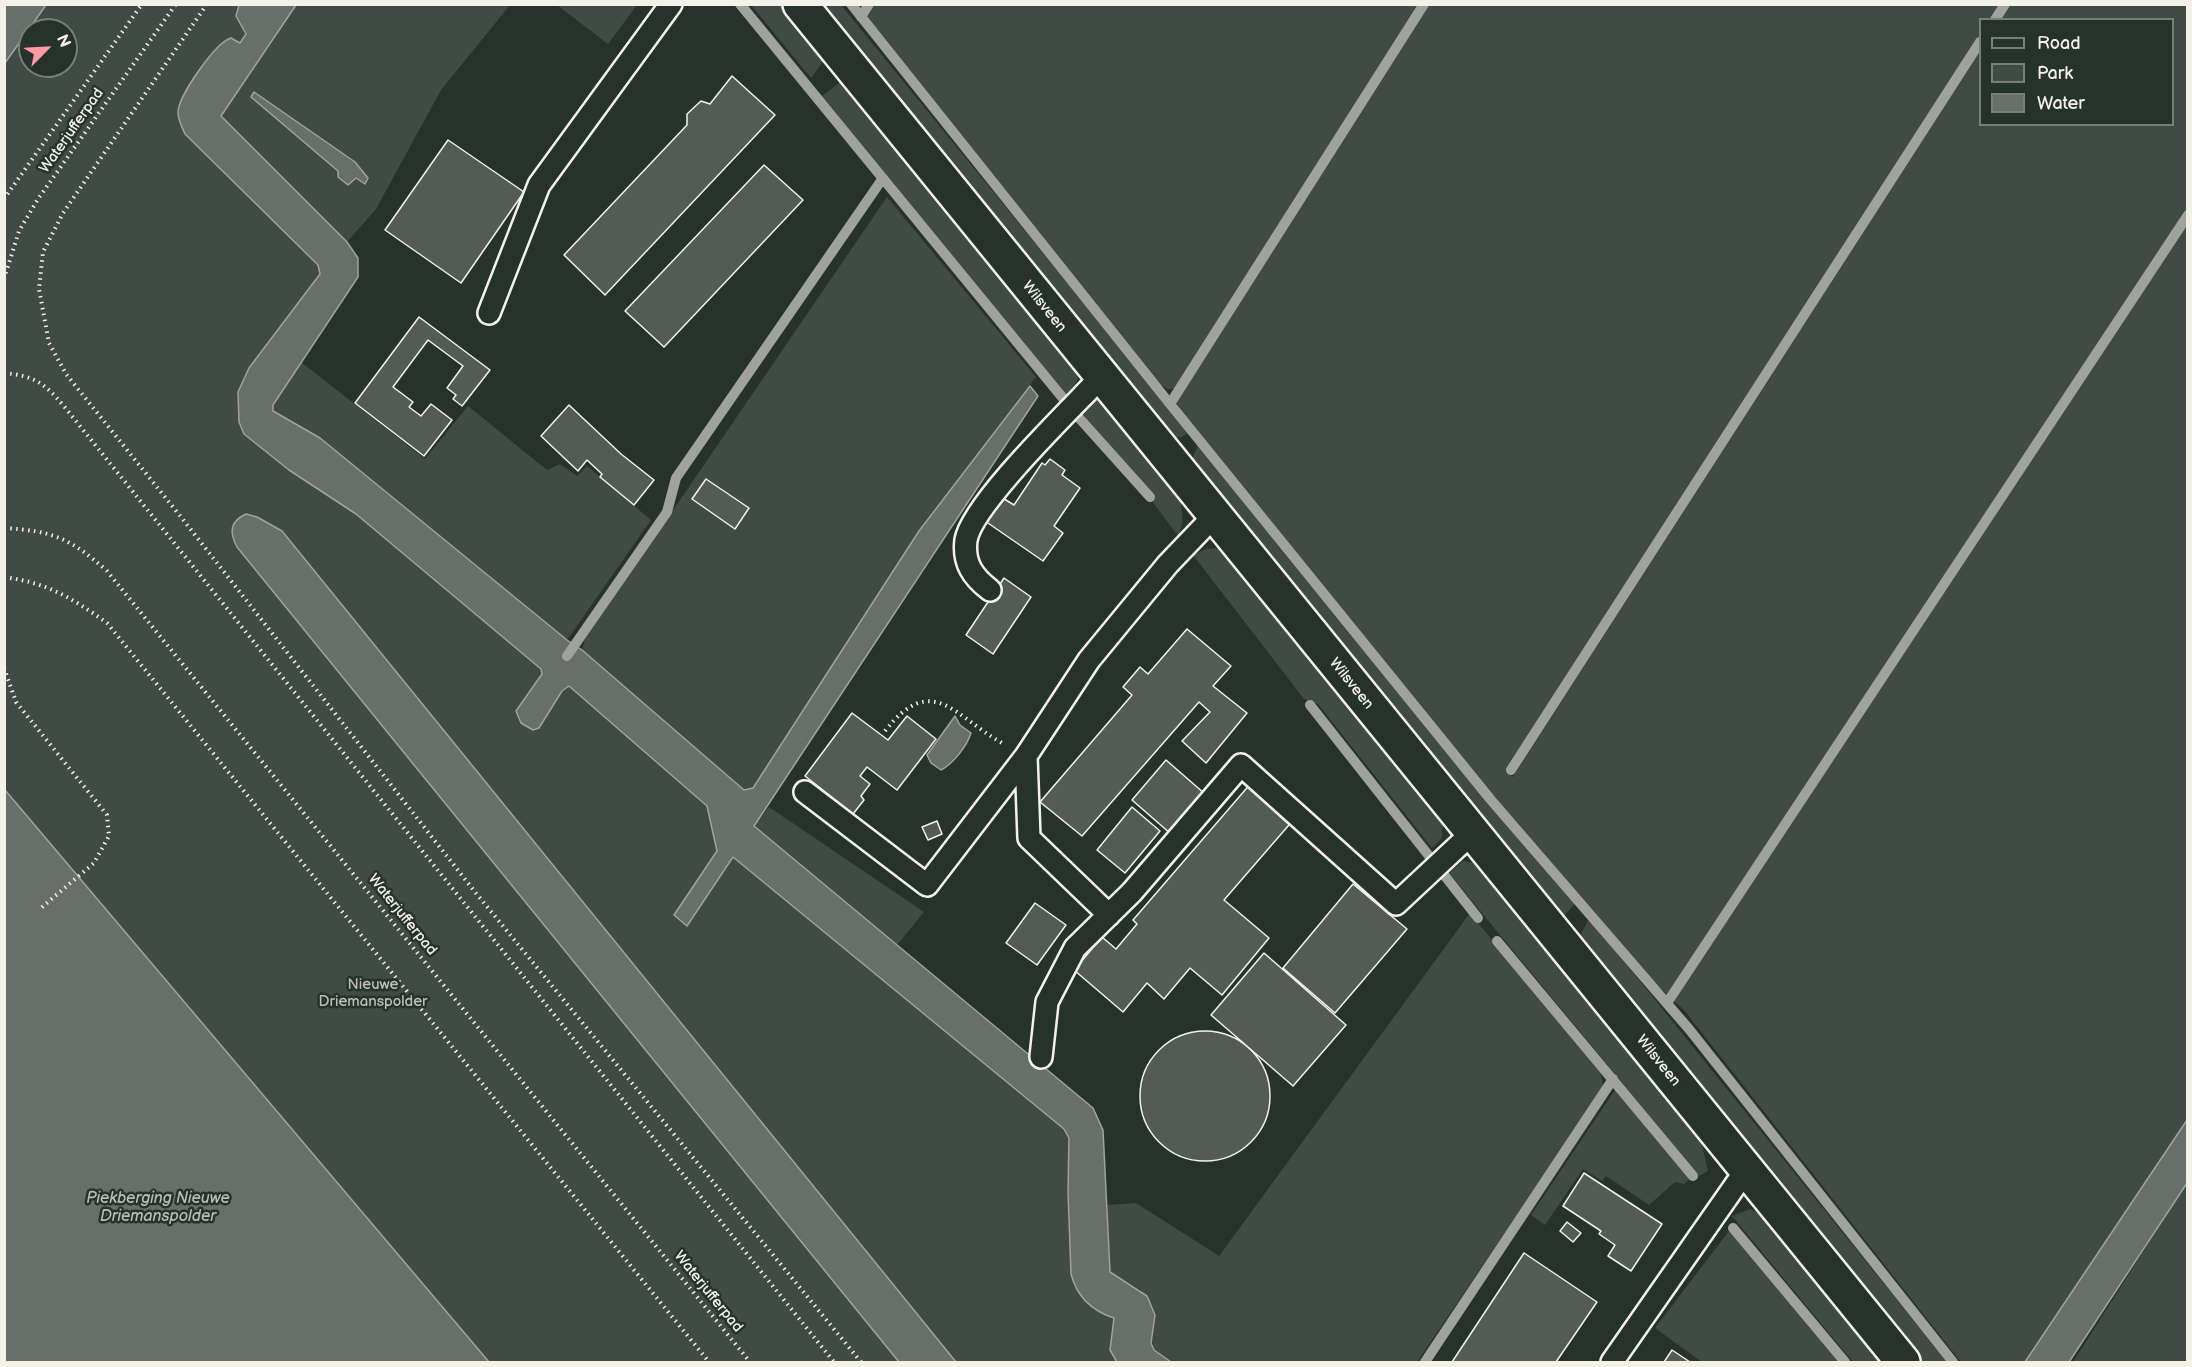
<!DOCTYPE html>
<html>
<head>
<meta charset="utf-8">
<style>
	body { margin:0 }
	#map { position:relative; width:2192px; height:1367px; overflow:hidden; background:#26332d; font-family:"Balsamiq Sans",sans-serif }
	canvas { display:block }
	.frame { position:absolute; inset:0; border:6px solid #f4f1e8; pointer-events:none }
	.legend { position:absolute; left:1979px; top:18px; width:195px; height:108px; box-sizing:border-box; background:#26332d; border:2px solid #787f78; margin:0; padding:8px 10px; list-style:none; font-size:18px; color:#f4f1e8 }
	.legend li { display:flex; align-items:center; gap:12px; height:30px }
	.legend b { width:30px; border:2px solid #787f78 }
	.north { position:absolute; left:18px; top:18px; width:60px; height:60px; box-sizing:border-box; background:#26332d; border:2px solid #787f78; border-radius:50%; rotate:66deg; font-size:16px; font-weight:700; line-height:24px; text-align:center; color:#f4f1e8 }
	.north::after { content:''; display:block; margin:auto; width:21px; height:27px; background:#ff9aa2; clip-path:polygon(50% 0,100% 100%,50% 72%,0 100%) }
</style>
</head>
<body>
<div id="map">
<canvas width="2192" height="1367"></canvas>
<div class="frame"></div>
<ul class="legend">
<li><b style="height:8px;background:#26332d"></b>Road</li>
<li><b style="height:16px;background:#414b45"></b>Park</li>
<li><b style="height:16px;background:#676f68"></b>Water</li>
</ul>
<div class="north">N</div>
</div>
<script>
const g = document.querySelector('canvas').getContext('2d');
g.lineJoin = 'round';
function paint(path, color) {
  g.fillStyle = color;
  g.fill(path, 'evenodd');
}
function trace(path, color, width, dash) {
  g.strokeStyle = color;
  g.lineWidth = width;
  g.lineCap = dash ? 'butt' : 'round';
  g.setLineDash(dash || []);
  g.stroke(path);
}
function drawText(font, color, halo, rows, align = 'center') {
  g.font = font + ' "Balsamiq Sans",sans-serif';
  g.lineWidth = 5;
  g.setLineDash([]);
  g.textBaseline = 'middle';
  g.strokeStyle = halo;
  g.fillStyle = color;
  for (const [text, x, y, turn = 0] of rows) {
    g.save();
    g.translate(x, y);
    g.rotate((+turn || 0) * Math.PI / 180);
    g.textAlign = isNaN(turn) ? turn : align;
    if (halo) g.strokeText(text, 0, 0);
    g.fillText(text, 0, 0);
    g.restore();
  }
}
const green = new Path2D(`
	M5 5H271L193 119 344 276 252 420 738 813 1079 1132 1085 1292 1137 1329 1151 1362H5ZM30 30H66V66H30Z
	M296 5H510L441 90 376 209 347 242 221 116Z
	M557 5H637L608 44Z
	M751 5H781L825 59 811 78Z
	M817 5H841L1189 432 1182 437 1169 439Z
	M854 5H2001L1991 19 1980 20V36L1506 771 1513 777 1980 51V124H2172V20L2001 19 2010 5H2187V1120L2025 1362H1961L1684 1010 1654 982 1492 794 1182 414 1177 402 1182 389H1168L1158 383Z
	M843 80 1077 370 1078 379 1067 396 822 96Z
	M887 197 1036 377 919 531 753 788 744 790 582 650 585 639Z
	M301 362 425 459 468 406 547 470 560 464 577 476 587 466 651 520 567 640 320 438 273 411V405Z
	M1095 400 1102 401 1180 498C1182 512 1185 524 1178 536L1152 501 1155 496 1087 421 1082 411 1089 402Z
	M1198 445 1575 904 1560 920 1190 465Z
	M1221 548 1443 822 1442 838 1432 848 1318 704 1304 699 1193 555 1206 549Z
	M769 807 924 912 897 945 754 826Z
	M1463 861 1475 863 1700 1136 1708 1171 1699 1176 1449 873Z
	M1470 913 1601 1074 1603 1088 1417 1362H1171L1154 1350 1141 1290 1110 1272 1107 1205 1136 1203 1219 1256Z
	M1589 918 1947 1362H1921L1577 942Z
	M1615 1090 1690 1179 1684 1184 1675 1182 1649 1205 1606 1176 1602 1181 1583 1169 1545 1225 1531 1215Z
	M2187 1183V1362H2073Z
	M1750 1209 1764 1216 1884 1362H1853L1732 1216Z
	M1729 1231 1840 1362H1702L1655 1328Z`);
const water = new Path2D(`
	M5 4 46 5 5 63 4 5Z
	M239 5H296L221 116 347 242 358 258V277L273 405V411L320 438 567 640 582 650 744 790 753 788 919 531 1030 386 1038 396 754 826 1093 1108 1103 1130 1110 1272 1147 1296 1155 1315 1151 1343 1154 1350 1171 1362H1117L1110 1350 1114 1318C1092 1311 1077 1297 1071 1274L1068 1192 1069 1138 1064 1129 733 857 687 926 674 915 717 851 707 806 569 686 562 691 539 728 533 730 521 723 516 711 542 674 541 669 356 514 289 470 244 434 239 422 238 392 249 368 320 274 318 265 185 134C182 127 178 120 178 112 179 95 215 43 231 38L240 43 246 34 236 16Z
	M254 92 355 162 368 178 365 184 356 178 348 185 338 177V171L251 97Z
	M246 514 257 517 282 531 956 1362H899L237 547C229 532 230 521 246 514Z
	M955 716 960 725 971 733C967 746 953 764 941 770L931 763 927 755Z
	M4 790H5L489 1362H5Z
	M2187 1120V1183L2069 1362H2025Z`);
const stream = new Path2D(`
	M740 4 1080 419 1150 497
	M851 4 1170 404 1491 800 1689 1029 1953 1362
	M861 17 869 4
	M1995 20 2005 4
	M1170 404 1424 4
	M567 656 667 512 676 478 883 178
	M1310 705 1478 918
	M1511 770 1980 42
	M1497 941 1693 1176
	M1667 1003 2188 215
	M1733 1228 1845 1362
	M1425 1362 1613 1079`);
const building = new Path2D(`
	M732 76 775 115 605 295 564 255 687 125V114L701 101 710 104Z
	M448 140 524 192 461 283 385 230Z
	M764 165 803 200 664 347 625 311Z
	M419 317 490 370 462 406 453 399 456 395 447 388 463 366 428 340 393 387 413 402 409 407 421 416 431 404 452 420 424 456 355 403Z
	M569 405 621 454 654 480 634 505 600 477 602 474 587 460 578 471 541 436Z
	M1050 459 1065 470 1062 475 1080 488 1054 526 1063 533 1043 561 985 521 1001 497 1014 505 1042 463 1045 465Z
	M706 479 749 508 735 529 692 499Z
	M1004 578 1031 597 993 654 966 635Z
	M1187 629 1231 666 1213 686 1247 713 1206 763 1182 741 1210 712 1199 702 1082 836 1040 802 1132 695 1123 687 1140 667 1148 674Z
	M852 713 888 740 907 716 936 739 897 790 867 767 860 776 870 784 861 796 864 800 853 814 805 776Z
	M1166 760 1205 794 1171 834 1132 800Z
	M1252 782 1295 818 1224 900 1269 938 1222 995 1190 968 1164 999 1147 983 1123 1012 1074 970 1102 937 1116 949 1137 924 1133 920Z
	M1132 807 1160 831 1125 873 1097 850Z
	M937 821 942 834 928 840 922 827Z
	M1353 884 1407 929 1335 1013 1283 968Z
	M1035 903 1066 925 1037 965 1006 943Z
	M1264 953 1346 1025 1293 1086 1211 1015Z
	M1140 1096a65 65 0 1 1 130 0a65 65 0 1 1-130 0Z
	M1584 1173 1662 1224 1631 1271 1608 1256 1615 1245 1599 1234 1601 1231 1563 1206Z
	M1567 1222 1581 1233 1573 1242 1560 1231Z
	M1524 1253 1597 1302 1556 1362H1452Z
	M1672 1350 1690 1362H1664Z`);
const path = new Path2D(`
	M207 4 63 213 43 252 39 289 49 343 66 374 181 517 475 892 861 1362
	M4 199 142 4
	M4 279 19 231 38 199 176 4
	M4 373C35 376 44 383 63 405L834 1362
	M4 528C53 531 70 538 107 571L750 1362
	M4 577C48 583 72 598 107 623L709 1362
	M4 668 16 702 107 815 109 836 94 863 41 908
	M885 731C932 671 954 716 1002 743`);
const lane = new Path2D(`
	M489 313 539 185 671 4
	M990 590C973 577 963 563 966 540 972 504 1072 408 1101 377
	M805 792 927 885 1026 756
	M1109 915 1029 838 1026 756 1089 660 1168 564 1214 516
	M1041 1057 1047 1002 1075 948 1132 892 1241 765 1396 904 1472 833
	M1612 1362 1746 1170`);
const secondary = new Path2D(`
	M800 4 1903 1362`);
const streetNames = [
	["Waterjufferpad",72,131,-55],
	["Wilsveen",1044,307,51],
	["Wilsveen",1351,684,51],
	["Waterjufferpad",402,915,51],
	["Wilsveen",1658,1061,51],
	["Waterjufferpad",708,1292,51]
];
const parkNames = [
	["Nieuwe",373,985],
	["Driemanspolder",373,1002]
];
const waterNames = [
	["Piekberging Nieuwe",158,1199],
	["Driemanspolder",158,1217]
];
paint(green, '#414b45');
paint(water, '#676f68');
trace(water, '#9fa39b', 1.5);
trace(stream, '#9fa39b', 10);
paint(building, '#525c55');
trace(building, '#f4f1e8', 1.5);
trace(lane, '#f4f1e8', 26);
trace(secondary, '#f4f1e8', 38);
trace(path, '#f4f1e8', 4, [1.5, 4.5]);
trace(lane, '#26332d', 21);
trace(secondary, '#26332d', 33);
drawText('15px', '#f4f1e8', '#26332d', streetNames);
drawText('15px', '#bebfb7', '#26332d', parkNames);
drawText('italic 16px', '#bcbdb5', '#26332d', waterNames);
</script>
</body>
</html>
